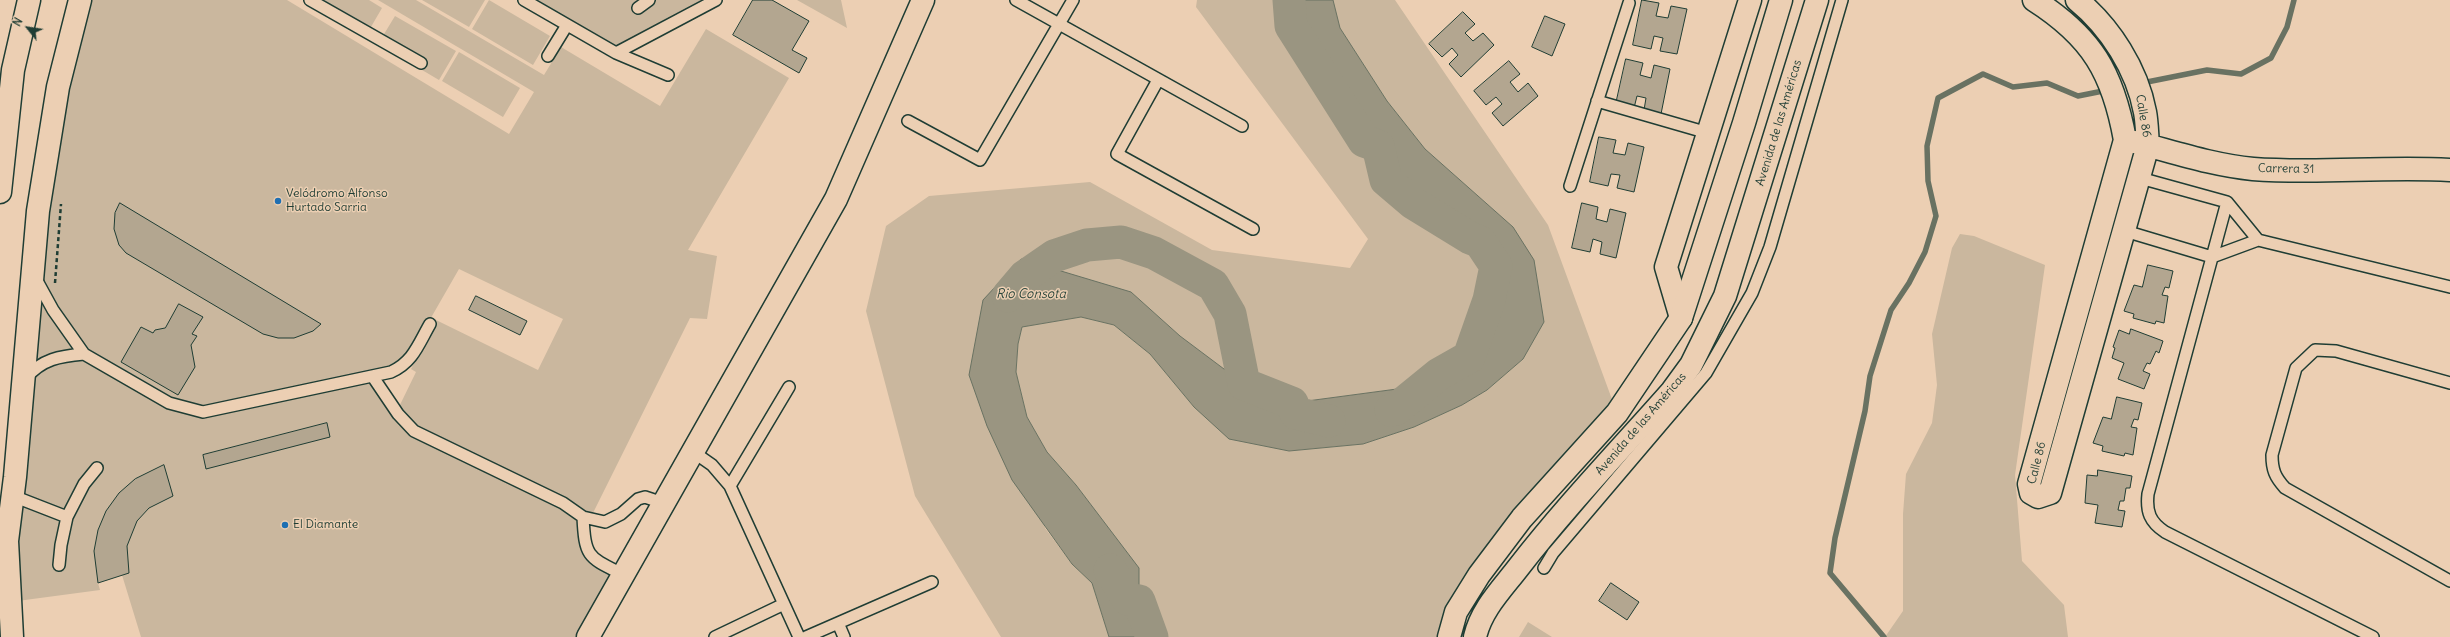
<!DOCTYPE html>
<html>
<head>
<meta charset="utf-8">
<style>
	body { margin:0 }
	#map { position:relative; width:2450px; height:637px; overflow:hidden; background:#eccfb3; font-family:Delius,sans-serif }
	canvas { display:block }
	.north { position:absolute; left:8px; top:8px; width:40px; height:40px; -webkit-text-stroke:3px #eccfb3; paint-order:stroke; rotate:300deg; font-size:11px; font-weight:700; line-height:16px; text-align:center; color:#1f3d34 }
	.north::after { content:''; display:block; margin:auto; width:14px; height:18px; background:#1f3d34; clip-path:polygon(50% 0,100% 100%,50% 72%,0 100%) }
</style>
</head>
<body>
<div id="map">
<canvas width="2450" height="637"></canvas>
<div class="north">N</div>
</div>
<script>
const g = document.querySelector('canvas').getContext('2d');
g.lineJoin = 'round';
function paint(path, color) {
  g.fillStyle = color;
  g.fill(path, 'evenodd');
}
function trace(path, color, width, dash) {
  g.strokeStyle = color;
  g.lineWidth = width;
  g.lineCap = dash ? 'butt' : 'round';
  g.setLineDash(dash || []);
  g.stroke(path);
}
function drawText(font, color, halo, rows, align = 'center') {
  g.font = font + ' Delius,sans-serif';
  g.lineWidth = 3;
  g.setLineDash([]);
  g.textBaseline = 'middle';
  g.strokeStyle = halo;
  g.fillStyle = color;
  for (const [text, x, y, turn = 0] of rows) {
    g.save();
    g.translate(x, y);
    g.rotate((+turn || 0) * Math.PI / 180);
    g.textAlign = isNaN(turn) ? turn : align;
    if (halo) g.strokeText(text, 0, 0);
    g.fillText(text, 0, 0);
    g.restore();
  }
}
const green = new Path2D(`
	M80 0H287L509 134 534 92 378 0H416L544 75 561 47 660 106 706 29 789 78 688 250 717 256 707 319 690 318 590 519 579 514 584 546 624 575 588 637H141L122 575 98 583 100 590 10 602 32 286ZM459 269 563 319 538 370 436 320 411 369 416 372 397 411 374 377 405 363Z
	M325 0H369L382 8 368 32 323 4Z
	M422 0H485L469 27Z
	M489 0 550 36 533 65 472 29Z
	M524 0H716L616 53Z
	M797 0H841L847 28Z
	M1197 0H1289L1291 26 1320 71 1378 146 1405 178 1480 242 1496 266 1493 332 1469 357 1427 385 1292 403 1244 384 1180 336 1131 292 983 300 1045 528 1072 564 1092 583 1109 637H1001L915 496 866 311 886 226 929 196 1090 182 1212 250 1350 268 1368 239 1196 7Z
	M1333 0H1395L1548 225 1617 413 1522 518 1449 637H1150L1139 601 1138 568 1076 485 1047 452 1027 417 1016 372 1018 344 1022 327 1081 317 1114 325 1150 354 1194 407 1289 451 1363 444 1414 427 1462 405 1487 390 1523 359 1513 227 1425 149 1387 101 1340 28Z
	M395 16 456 51 439 80 378 44Z
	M459 52 520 88 503 117 442 81Z
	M1960 234 1974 236 2045 265 2015 475 2022 561 2064 605 2068 637H1885L1903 611V514L1906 474 1932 423 1937 385 1932 334 1952 248Z
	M1528 622 1552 637H1519Z`);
const water = new Path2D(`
	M1289 0H1333L1340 28 1387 101 1425 149 1513 227 1534 260 1544 322 1523 359 1487 390 1462 405 1414 427 1363 444 1289 451 1229 439 1194 407 1150 354 1114 325 1081 317 1022 327 1018 344 1016 372 1027 417 1047 452 1076 485 1139 568V601L1150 637H1109L1092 583 1072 564 1012 480 987 426 969 375 983 300 1021 259 1131 292 1180 336 1244 384 1292 403 1427 385 1469 357 1493 332 1496 266 1480 242 1405 178 1347 111 1291 26Z`);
const stream = new Path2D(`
	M2142 83 2207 70 2241 74 2271 58 2287 27 2294 0
	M1884 637 1830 573 1835 538 1865 411 1870 376 1891 310 1909 283 1925 252 1936 216 1928 181 1927 146 1938 98 1983 74 2013 87 2047 83 2078 96 2108 90`);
const river = new Path2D(`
	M1289 0 1291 26 1364 141 1378 146 1386 180 1413 203 1470 238 1480 242 1496 266 1489 300 1469 357 1439 374 1396 409 1391 410
	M1008 296 1025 276 1054 256 1087 245 1121 242 1154 253 1213 285 1230 314 1244 384 1292 403 1296 413 1329 421
	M1110 570 1128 599 1139 601 1152 637`);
const building = new Path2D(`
	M753 0H772L809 21 792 50 807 58 799 73 733 35Z
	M1642 0 1659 3 1656 16 1668 18 1671 6 1687 9 1677 54 1660 51 1663 38 1654 36 1651 49 1633 45Z
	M1463 12 1475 24 1465 33 1473 41 1483 33 1494 45 1461 77 1449 64 1458 55 1452 48 1442 57 1429 44Z
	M1545 16 1565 24 1552 56 1532 47Z
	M1626 59 1643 63 1640 75 1651 78 1654 65 1670 69 1661 114 1644 110 1646 98 1637 96 1634 108 1616 104Z
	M1509 61 1520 74 1510 82 1518 92 1528 83 1538 96 1503 126 1492 113 1502 104 1496 97 1486 105 1474 91Z
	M1599 137 1616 140 1613 153 1625 155 1628 143 1644 147 1634 192 1617 188 1620 175 1611 174 1608 186 1590 182Z
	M120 203 321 324 313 331 294 338H278L263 334 126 253 119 245 114 229 115 213Z
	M1582 203 1598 207 1596 219 1607 222 1610 209 1626 213 1616 258 1600 254 1602 242 1593 239 1590 252 1572 248Z
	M2148 265 2173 271 2169 288 2165 287 2162 295 2168 296 2164 323 2156 321 2155 324 2133 318 2134 314 2124 311 2134 285 2142 287Z
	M476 296 527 321 520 335 469 310Z
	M179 304 203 317 192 334 197 336 191 345 195 367 178 395 121 362 141 327 153 333 155 330 165 328Z
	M2131 329 2163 341 2159 353 2156 351 2150 364 2147 363 2143 371 2150 374 2144 389 2118 379 2124 363 2112 358 2115 348 2113 347 2119 330 2129 334Z
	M2117 397 2142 403 2138 420 2134 419 2131 427 2137 428 2133 455 2125 453 2124 456 2102 451 2103 446 2093 443 2103 417 2111 419Z
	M327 423 330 437 206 469 203 455Z
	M164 465 173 496 149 508 137 521 127 546 129 573 98 583 94 551 98 530 106 511 119 493 135 479Z
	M2098 470 2132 476 2130 488H2126L2124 501H2120L2118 510 2125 511 2122 527 2095 523 2098 505 2085 503 2087 475 2097 476Z
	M1611 583 1639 602 1627 620 1599 601Z`);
const path = new Path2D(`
	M55 283 61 204`);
const service = new Path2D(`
	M310 0 421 63
	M524 0 616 53 716 0
	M1016 0 1242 126
	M638 8 649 0
	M616 53 668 75
	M548 56 567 25
	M1158 80 1117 154 1253 229
	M1597 101 1708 133
	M908 121 980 160 1073 0
	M2140 178 2227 202 2258 240
	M1570 186 1629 3
	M2227 202 2148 494C2146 512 2150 522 2165 532L2373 637
	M2125 231 2212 257 2258 240 2450 287
	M36 279 53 310 84 354 169 403 203 412 391 372C413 362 418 345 430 324
	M373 377 398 414 414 431 563 503 583 517C585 558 588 557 624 575
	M26 378C42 359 60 356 84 354
	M2450 383 2336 351 2315 350 2296 368 2272 455C2272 470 2275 477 2285 488L2450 581
	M692 451 712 465 730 486 799 637
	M730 486 789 387
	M13 496 67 517 61 545 59 565
	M67 517 84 484 97 468
	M583 517 605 522 621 514 638 499 645 497 663 503
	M1544 568 1553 553 1706 373 1752 293 1770 247 1842 0
	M838 623 844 637
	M715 637 784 604
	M806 637 932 582`);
const minor = new Path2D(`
	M2034 0C2092 37 2113 73 2125 140L2029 484 2031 493 2038 497 2050 493 2148 145C2147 134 2147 122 2145 112 2137 69 2110 27 2077 0
	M2135 142C2174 152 2212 165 2253 169 2318 174 2384 166 2450 170
	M1681 318 1666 267 1750 0
	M588 637 836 199 923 0`);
const tertiary = new Path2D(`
	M0 192 13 70 29 0
	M12 637 7 541 15 477 38 211 58 87 80 0`);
const primary = new Path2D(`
	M1449 637 1456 612 1479 575 1522 518 1617 413 1681 318 1744 123 1781 0
	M1475 637C1481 610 1501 590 1518 568 1566 506 1620 450 1672 391L1691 365 1725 296 1817 0`);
const markers = [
	[278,201,4,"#1f6fb2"],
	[285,525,4,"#1f6fb2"]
];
const streetNames = [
	["Calle 86",2143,116,80],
	["Avenida de las Américas",1779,123,-73],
	["Carrera 31",2286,169,1],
	["Avenida de las Américas",1641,424,-49],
	["Calle 86",2037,463,-76]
];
const poiNames = [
	["Velódromo Alfonso",286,194],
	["Hurtado Sarria",286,208],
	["El Diamante",293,525]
];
const waterNames = [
	["Rio Consota",1031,294]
];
paint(green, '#cab79e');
paint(water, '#9a9581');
trace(water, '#697262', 1);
trace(stream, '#697262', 5.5);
trace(river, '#9a9581', 33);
paint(building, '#b3a690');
trace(building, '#1f3d34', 1);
trace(service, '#1f3d34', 14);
trace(minor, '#1f3d34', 25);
trace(tertiary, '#1f3d34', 25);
trace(primary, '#1f3d34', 25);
trace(path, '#1f3d34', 2.5, [4, 3]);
trace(service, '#eccfb3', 11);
trace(minor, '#eccfb3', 22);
trace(tertiary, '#eccfb3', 22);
trace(primary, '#eccfb3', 22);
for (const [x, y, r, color] of markers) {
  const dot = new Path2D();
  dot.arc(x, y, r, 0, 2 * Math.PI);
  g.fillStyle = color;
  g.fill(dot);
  trace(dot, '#eccfb3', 1.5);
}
drawText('12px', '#1f3d34', '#eccfb3', streetNames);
drawText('12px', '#1f3d34', '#eccfb3', poiNames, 'left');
drawText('italic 13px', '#2b463c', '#eccfb3', waterNames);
</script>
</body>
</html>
